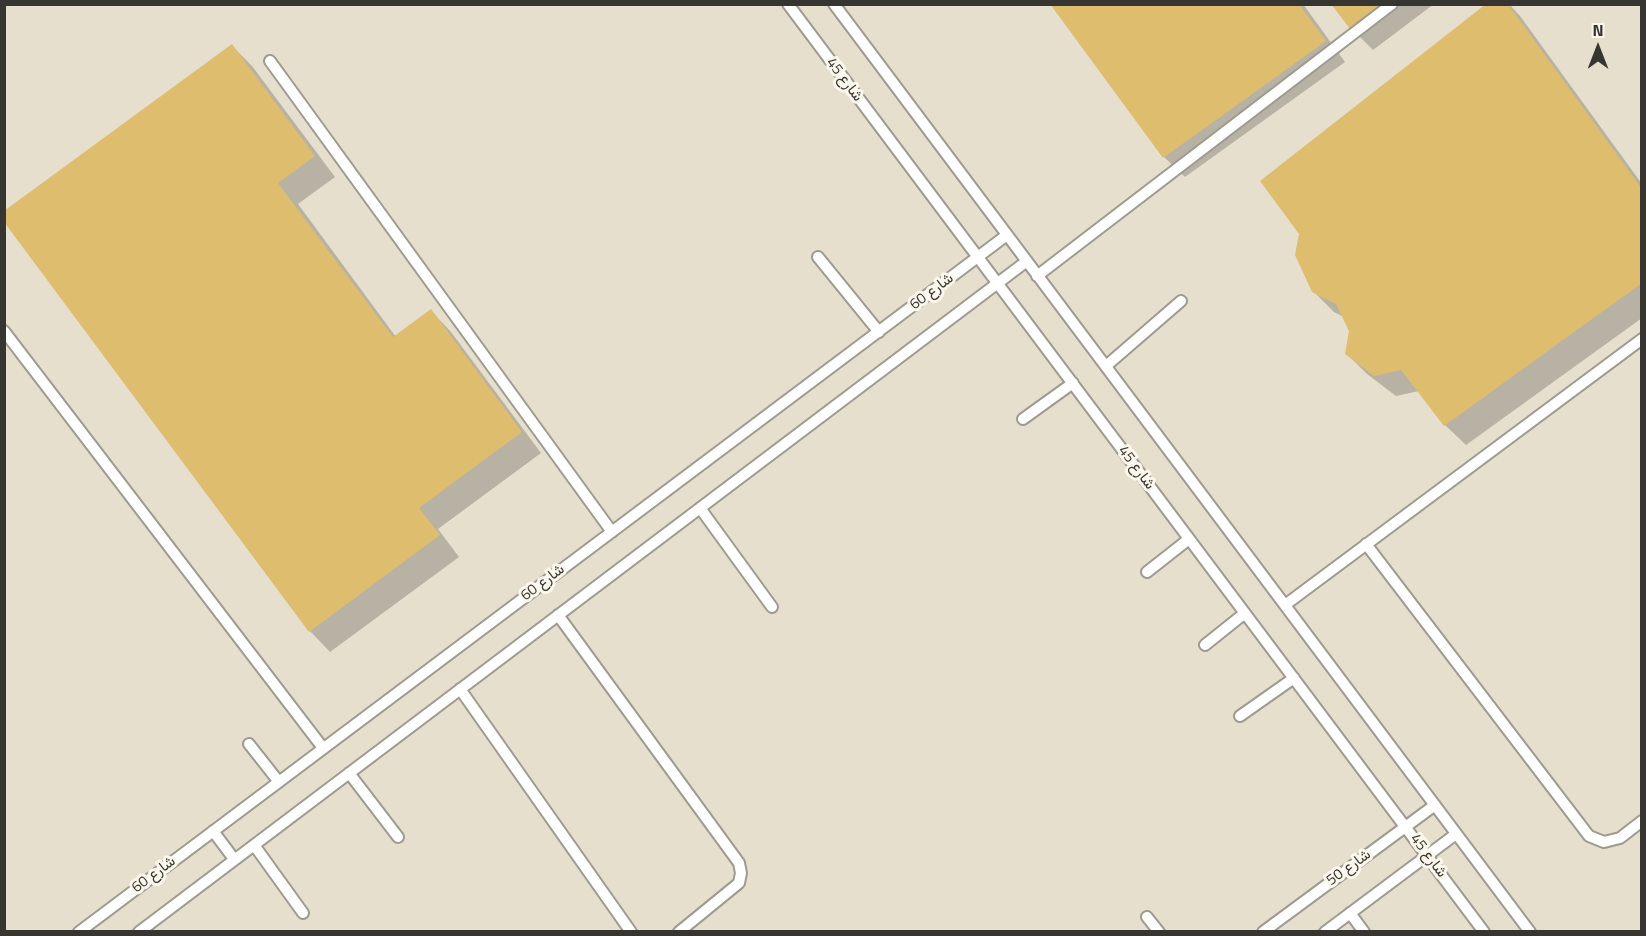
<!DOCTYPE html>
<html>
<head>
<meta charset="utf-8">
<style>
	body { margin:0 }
	#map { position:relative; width:1646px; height:936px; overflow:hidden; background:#efeade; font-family:"Titillium Web",sans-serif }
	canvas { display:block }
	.frame { position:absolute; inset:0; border:6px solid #373531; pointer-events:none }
	.north { position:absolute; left:1568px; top:18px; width:60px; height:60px; -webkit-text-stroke:4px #fcf7ec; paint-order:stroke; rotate:0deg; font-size:16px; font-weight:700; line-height:24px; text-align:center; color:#373531 }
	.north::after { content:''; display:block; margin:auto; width:21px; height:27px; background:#373531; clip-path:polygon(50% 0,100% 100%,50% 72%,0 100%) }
</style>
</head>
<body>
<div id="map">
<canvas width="1646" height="936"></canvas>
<div class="frame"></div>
<div class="north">N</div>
</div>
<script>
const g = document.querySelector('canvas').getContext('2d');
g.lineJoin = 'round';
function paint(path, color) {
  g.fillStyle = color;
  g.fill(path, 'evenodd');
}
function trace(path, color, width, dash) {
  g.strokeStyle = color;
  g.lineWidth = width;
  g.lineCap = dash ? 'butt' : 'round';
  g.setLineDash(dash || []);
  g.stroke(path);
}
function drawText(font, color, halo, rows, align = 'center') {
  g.font = font + ' "Titillium Web",Vazirmatn,sans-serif';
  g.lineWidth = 6;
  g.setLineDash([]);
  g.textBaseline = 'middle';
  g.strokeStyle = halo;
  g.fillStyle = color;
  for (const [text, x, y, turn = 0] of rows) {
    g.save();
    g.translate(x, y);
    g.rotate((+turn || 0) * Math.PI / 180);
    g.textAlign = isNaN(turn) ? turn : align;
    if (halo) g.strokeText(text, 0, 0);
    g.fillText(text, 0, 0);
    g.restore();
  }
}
const built = new Path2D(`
	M5 5H1641V931L5 932Z`);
const shadow = new Path2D(`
	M1052 4H1303L1345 62 1185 177 1164 157Z
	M1333 4H1434L1373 50 1352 29Z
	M1488 4H1509L1520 16 1642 184V318L1466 445 1445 425 1419 391 1396 396 1367 374 1346 353 1351 331 1344 317 1334 312 1313 291Z
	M232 46 252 66 335 177 298 204 396 337 431 311 451 332 541 453 438 529 459 557 330 652 310 631Z`);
const building = new Path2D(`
	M1050 4H1299L1326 41 1163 158Z
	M1331 4H1386L1351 30Z
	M1486 4H1508L1642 189V283L1444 426 1401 370 1374 376 1345 354 1349 331 1336 304 1312 292 1295 255 1299 234 1260 181Z
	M232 44 315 156 278 183 393 337 431 309 522 432 419 508 440 535 309 632 4 222V211Z`);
const lane = new Path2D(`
	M788 4 1484 932
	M834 4 1530 932
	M270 61 612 532
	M818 257 879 332
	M1037 276 1392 4
	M4 331 323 748
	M1106 366 1181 301
	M1023 419 1073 383
	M700 508 772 607
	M1366 544 1589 836 1604 842 1620 838 1642 821
	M1147 572 1189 539
	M1285 605 1642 339
	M558 615 739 863 741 873 739 883 679 932
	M1205 645 1245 613
	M460 689 631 932
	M1240 716 1294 678
	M249 744 279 782
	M349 773 398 837
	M213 831 234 859
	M254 845 303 913
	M1350 913 1364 932
	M1147 917 1159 932
	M79 932 1007 235
	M139 932 1027 261
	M1263 932 1435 805
	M1325 932 1456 834`);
const streetNames = [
	["شارع 45",844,80,53],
	["شارع 60",932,292,-37],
	["شارع 45",1136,468,53],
	["شارع 60",543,583,-37],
	["شارع 45",1428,856,53],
	["شارع 50",1349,868,-36],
	["شارع 60",154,875,-37]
];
paint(built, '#e6dfcd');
paint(shadow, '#0003');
paint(building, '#debd6e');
trace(lane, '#9e9a8f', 14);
trace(lane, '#fff', 10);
drawText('15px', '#373531', '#fcf7ec', streetNames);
</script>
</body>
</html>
